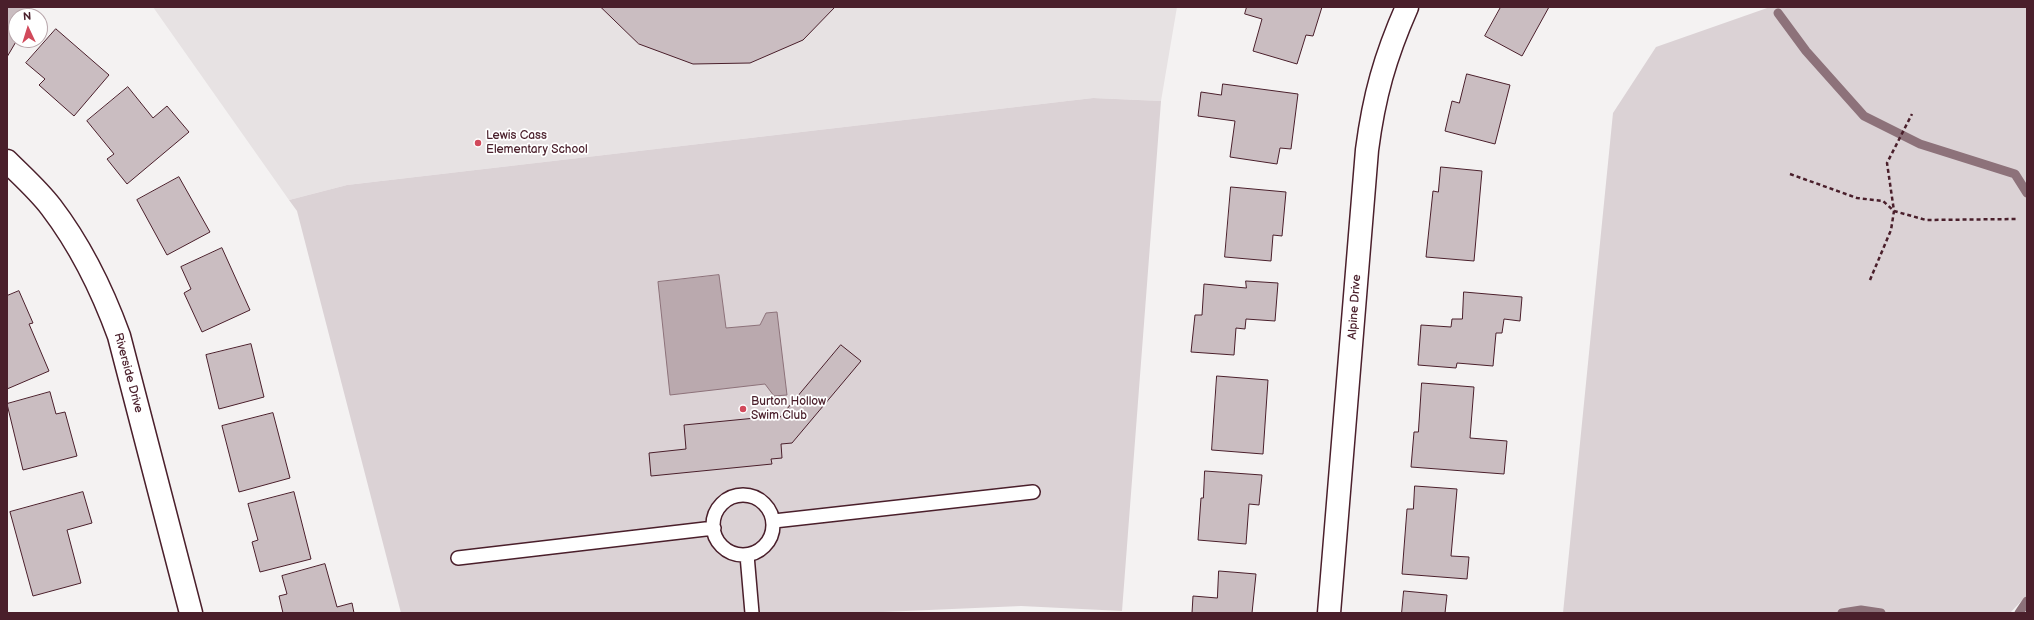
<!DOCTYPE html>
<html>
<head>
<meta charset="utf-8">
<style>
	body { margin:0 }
	#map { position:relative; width:2034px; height:620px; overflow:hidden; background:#f4f2f2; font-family:"Balsamiq Sans",sans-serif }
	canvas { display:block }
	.frame { position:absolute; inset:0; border:8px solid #4a1f2b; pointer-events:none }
	.north { position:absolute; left:8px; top:8px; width:40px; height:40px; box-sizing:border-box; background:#fff; border:1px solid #b7a5aa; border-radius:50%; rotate:356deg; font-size:11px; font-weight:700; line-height:16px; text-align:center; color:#4a1f2b }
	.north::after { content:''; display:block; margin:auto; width:14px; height:18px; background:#d1495b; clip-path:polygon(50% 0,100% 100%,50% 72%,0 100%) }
</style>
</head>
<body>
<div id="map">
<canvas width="2034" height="620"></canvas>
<div class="frame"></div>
<div class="north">N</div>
</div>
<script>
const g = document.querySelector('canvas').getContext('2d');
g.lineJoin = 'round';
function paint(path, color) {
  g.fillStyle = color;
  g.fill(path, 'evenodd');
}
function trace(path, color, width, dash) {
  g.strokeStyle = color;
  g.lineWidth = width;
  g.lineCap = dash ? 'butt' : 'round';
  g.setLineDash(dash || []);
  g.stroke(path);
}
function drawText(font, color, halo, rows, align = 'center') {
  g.font = font + ' "Balsamiq Sans",sans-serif';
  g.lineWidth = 3.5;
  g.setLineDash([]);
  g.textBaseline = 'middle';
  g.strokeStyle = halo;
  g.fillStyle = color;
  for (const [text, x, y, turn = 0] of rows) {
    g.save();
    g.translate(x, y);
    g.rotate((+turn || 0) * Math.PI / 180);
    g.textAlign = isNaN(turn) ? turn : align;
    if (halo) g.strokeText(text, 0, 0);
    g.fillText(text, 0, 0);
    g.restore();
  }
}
const built = new Path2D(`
	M153 7H1177L1161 101 1093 98 347 185 289 200Z`);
const green = new Path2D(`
	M1770 7H2027V595L2010 613H1563L1613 113 1656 47Z
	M1093 98 1161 101 1122 611 1021 606 860 613H401L297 211 289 200 347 185Z`);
const water = new Path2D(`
	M719 275 726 328 760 325 766 313 777 312 787 395 774 396 765 384 670 395 658 282Z`);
const stream = new Path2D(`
	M1778 13 1806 51 1864 116 1920 144 2015 174 2027 193
	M1842 613 1861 610 1881 613
	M2019 613 2027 601`);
const building = new Path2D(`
	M7 7H26L35 12 33 16H16V40H17L7 57Z
	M601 7H835L803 40 750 63 693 64 639 44Z
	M1247 7H1322L1313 36 1306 35 1297 64 1253 51 1262 19 1245 14Z
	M1501 7H1549L1522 56 1485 36Z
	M56 29 109 75 74 116 39 85 45 79 26 63Z
	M1467 74 1510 85 1495 144 1445 131 1452 101 1459 103Z
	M1223 84 1298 94 1291 149 1280 148 1277 164 1230 157 1235 121 1198 116 1201 92 1221 95Z
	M128 87 153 118 167 106 189 132 127 184 107 159 114 154 87 121Z
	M1441 167 1482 171 1474 261 1426 257 1433 191 1438 192Z
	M179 177 210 232 167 255 137 200Z
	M1231 187 1286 192 1282 236 1273 235 1271 261 1225 257Z
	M222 248 250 310 202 332 184 293 191 289 181 267Z
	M1246 281 1278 283 1275 321 1246 319 1245 329 1236 328 1234 355 1191 352 1195 315H1202L1204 284 1246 288Z
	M19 291 33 323 29 324 49 371 7 389V296Z
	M1464 292 1522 297 1520 321 1504 319 1502 333H1496L1493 366 1457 363 1456 368 1418 365 1421 325 1451 327 1452 319H1462Z
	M251 344 264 397 219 409 206 355Z
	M841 345 861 361 792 443 781 444 782 458 771 459 772 464 651 476 649 453 686 449 684 425 766 417V419L779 418Z
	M1217 376 1268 380 1263 454 1212 450Z
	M1422 383 1474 387 1470 438 1507 441 1504 474 1411 467 1414 432H1418Z
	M50 392 56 414 65 412 77 456 23 470 7 404Z
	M273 413 290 478 239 492 222 426Z
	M1205 471 1262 475 1259 505 1249 504 1246 544 1198 540 1201 498H1203Z
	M1415 486 1457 489 1451 556 1469 557 1467 579 1402 574 1407 509H1413Z
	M83 492 92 523 67 530 81 583 33 596 10 512Z
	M294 492 311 559 260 572 252 542 258 540 248 504Z
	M325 564 337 607 352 603 354 613H283L279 596 287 594 282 576Z
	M1219 571 1256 574 1252 613H1192L1193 596 1217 598Z
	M1404 591 1447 595 1445 613H1402Z`);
const path = new Path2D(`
	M1790 174 1857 198 1883 201 1894 211 1926 220 2017 219
	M1870 280 1891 230 1894 211 1887 163 1912 114`);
const lane = new Path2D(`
	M713 525a30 30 0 1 1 60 0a30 30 0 1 1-60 0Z
	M774 521 1033 492
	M747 555 752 613
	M458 558 714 528`);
const street = new Path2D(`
	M7 161C22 176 38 190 51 207 80 245 103 292 119 336L191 613
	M1329 613 1367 150C1374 96 1385 57 1407 7`);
const markers = [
	[478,143,4,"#d1495b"],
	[743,409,4,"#d1495b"]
];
const poiNames = [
	["Lewis Cass",486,136],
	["Elementary School",486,150],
	["Burton Hollow",751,402],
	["Swim Club",751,416]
];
const streetNames = [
	["Alpine Drive",1355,307,-86],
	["Riverside Drive",128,373,75]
];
paint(built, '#e7e2e3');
paint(green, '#dbd2d5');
paint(water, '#baa9ae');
trace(water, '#8d727a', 1);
trace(stream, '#8d727a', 9);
paint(building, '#cabdc1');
trace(building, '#4a1f2b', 1);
trace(lane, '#4a1f2b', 16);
trace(street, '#4a1f2b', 25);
trace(path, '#4a1f2b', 2.5, [4, 3]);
trace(lane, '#fff', 13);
trace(street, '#fff', 22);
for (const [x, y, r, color] of markers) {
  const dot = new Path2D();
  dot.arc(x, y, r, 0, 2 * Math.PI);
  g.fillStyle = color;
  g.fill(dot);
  trace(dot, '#fff', 1.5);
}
drawText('12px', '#4a1f2b', '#fff', poiNames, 'left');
drawText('12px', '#4a1f2b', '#fff', streetNames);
</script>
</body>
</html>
